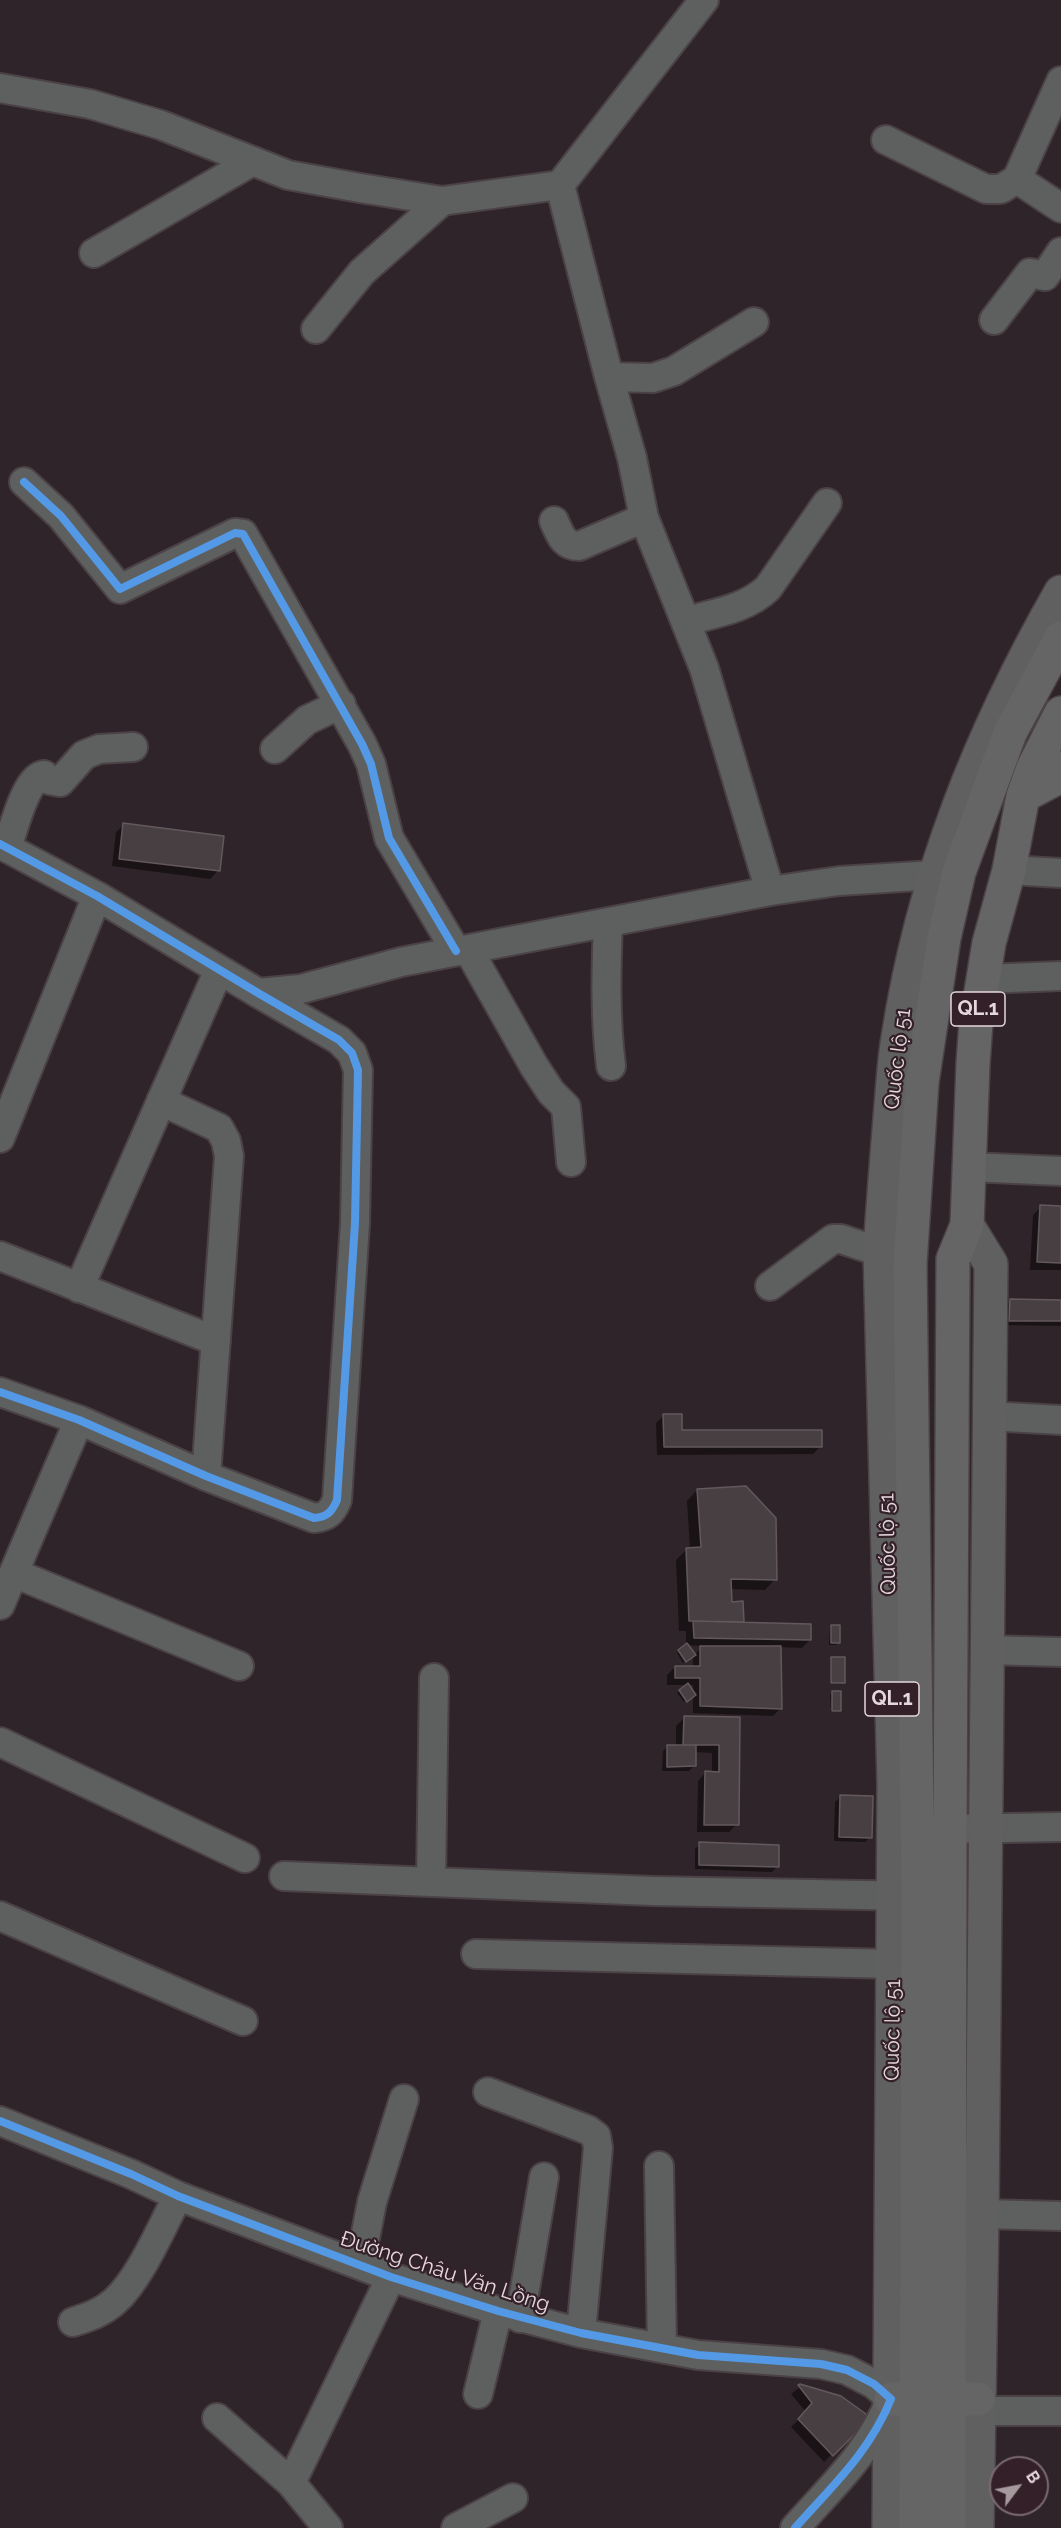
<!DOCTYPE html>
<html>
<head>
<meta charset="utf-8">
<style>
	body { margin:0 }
	#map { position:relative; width:1061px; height:2528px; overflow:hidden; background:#2f2429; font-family:Raleway,sans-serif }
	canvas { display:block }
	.north { position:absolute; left:989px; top:2456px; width:60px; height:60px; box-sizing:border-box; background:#332028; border:2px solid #7a6a70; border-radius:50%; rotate:58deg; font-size:16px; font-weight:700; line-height:24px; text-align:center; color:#e5d8dc }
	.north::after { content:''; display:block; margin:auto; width:21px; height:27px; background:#a5999d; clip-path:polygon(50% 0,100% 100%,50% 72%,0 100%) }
</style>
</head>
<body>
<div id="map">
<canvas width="1061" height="2528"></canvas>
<div class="north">B</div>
</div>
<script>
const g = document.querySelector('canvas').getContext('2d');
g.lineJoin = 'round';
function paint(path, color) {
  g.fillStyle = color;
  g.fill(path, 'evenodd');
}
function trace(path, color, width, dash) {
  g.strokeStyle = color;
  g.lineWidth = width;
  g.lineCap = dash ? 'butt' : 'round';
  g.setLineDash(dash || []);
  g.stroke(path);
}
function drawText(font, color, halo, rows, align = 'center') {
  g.font = font + ' Raleway,sans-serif';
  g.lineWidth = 4.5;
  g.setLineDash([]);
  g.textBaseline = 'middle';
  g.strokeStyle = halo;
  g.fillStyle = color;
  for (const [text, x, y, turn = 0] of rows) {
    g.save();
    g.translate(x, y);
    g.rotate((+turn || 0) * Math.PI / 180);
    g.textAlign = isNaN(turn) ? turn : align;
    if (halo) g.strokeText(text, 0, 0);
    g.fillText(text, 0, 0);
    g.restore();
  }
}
const shadow = new Path2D(`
	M124 825 218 871 210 879 112 866 116 832Z
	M1041 1207 1061 1208V1270H1030L1033 1215Z
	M1010 1301H1061V1326L1005 1325V1306Z
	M664 1415 681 1432 821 1446 813 1454 657 1455 656 1423Z
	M697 1490 775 1579 765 1590 730 1589V1603H742V1624L810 1640 802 1648 780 1647 781 1708 773 1716 693 1713V1696L684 1702 677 1693 687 1685 693 1692V1685H667V1675L675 1667H693V1656L683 1663 677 1653 686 1646V1631H679L676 1560 686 1550 690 1549 687 1501ZM687 1645 703 1646 694 1655Z
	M832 1626 838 1643 836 1645H829L830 1628Z
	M832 1658 843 1682 841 1684H830V1660Z
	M832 1693 840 1710 838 1712H831L830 1695Z
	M684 1718H738L737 1824 729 1832H697L698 1781 705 1773H712V1753L694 1752V1766L689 1771H662L663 1751 668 1746H676V1726Z
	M840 1797 870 1837 865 1842 834 1841 835 1802Z
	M700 1844 777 1867 772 1872 695 1869V1849Z
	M803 2385 864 2422 824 2462 791 2427 806 2412 791 2394Z`);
const building = new Path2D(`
	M123 823 224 836 220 871 119 859Z
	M1040 1205 1061 1206V1263L1037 1262Z
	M1010 1299 1061 1300V1321H1009Z
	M663 1414H682V1430H822V1447H664Z
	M746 1486 776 1518 777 1580 731 1579 732 1602 743 1601 744 1622 689 1621 686 1548 701 1547 697 1489Z
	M693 1621 811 1624V1640L694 1638Z
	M831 1625H840V1643H831Z
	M687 1643 696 1655 686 1662 678 1650Z
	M700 1646H781L782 1709 700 1706V1678H675V1666H700Z
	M831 1657H845V1683H831Z
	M688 1683 696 1695 687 1702 679 1690Z
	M832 1691H841V1711H832Z
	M684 1716 740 1717 739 1825H704L705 1771 719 1772V1745H683Z
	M667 1745H696V1766L667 1767Z
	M840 1795 873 1796 872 1838 839 1837Z
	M699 1842 779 1845V1867L699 1865Z
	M800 2384 841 2396 866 2414V2423L833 2456 798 2419 812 2403 798 2385Z`);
const minor = new Path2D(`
	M1061 81 1017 179 1061 208
	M0 88 90 104 161 125 288 175 360 188 442 201 560 185 704 0
	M886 140 986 189H1001L1017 179
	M560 185 609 377
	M94 253 253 161
	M994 320 1030 273 1045 276 1061 252
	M316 329 362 272 442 201
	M24 482 61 516 120 589 235 533 243 534 362 744 371 764 389 838 456 951
	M644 518 632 458 609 377 653 378 674 371 754 322
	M554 521C560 534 563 546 579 546L644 518 704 668 770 891
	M687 621C715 613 746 609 768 588L827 503
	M275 749 307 720 341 704
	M0 844 97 896 258 993 339 1040 352 1053 358 1070 355 1223 337 1500C332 1512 327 1517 314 1518L206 1476 79 1420 0 1392
	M7 848C13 831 26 776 44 775L49 780 60 782 84 755 99 749 133 747
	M1009 870 1061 873
	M608 923C606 971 605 1019 611 1066
	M468 949 534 1066 551 1092 566 1107 571 1162
	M983 979 1061 976
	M258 993 301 989 401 962 770 891 839 881 934 875
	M161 1101 219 1128 226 1141 229 1156 206 1476
	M0 1138 97 896
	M969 1167 1061 1171
	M0 1256 216 1341
	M770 1286 833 1239H841L880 1252
	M79 1288 219 970
	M988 1416 1061 1420
	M14 1573 239 1666
	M0 1605 79 1420
	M987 1650 1061 1652
	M0 1742 245 1858
	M950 1829 1061 1827
	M284 1876 653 1891 915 1896
	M431 1882 434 1678
	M0 1916 243 2021
	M476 1954 894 1964
	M488 2092 588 2130 596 2136 598 2148 581 2333
	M0 2121 131 2174 178 2196 391 2277 498 2311 581 2333 698 2355 821 2364 847 2370 874 2384 891 2399C869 2453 833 2485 795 2528
	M659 2166 662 2348
	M982 2214 1061 2216
	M360 2264 372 2202 404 2099
	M520 2318 544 2177
	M73 2322C89 2317 103 2312 115 2301 140 2279 162 2226 178 2196
	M478 2394 498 2311
	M978 2411H1061
	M217 2418 291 2483 328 2528
	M291 2483 391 2277
	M456 2528 513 2498`);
const major = new Path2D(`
	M967 1225 991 1264 982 2214 977 2528
	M889 2528 894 1784 880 1252C883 1203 887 1155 891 1106 893 1084 894 1061 898 1038 923 876 980 734 1061 592`);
const highway = new Path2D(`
	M1023 796 1055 779 1061 768
	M891 2399H978
	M916 2528 918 1896 910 1264 922 1082 944 938 959 872 1010 733 1061 638
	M949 2528 950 1829 953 1259 967 1225 973 1064 976 1022 989 943 1009 870 1023 796 1033 768 1061 713`);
const cycleway = new Path2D(`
	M24 482 61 516 120 589 235 533 243 534 362 744 371 764 389 838 456 951
	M0 844 97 896 258 993 339 1040 352 1053 358 1070 355 1223 337 1500C332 1512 327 1517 314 1518L206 1476 79 1420 0 1392
	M0 2121 131 2174 178 2196 391 2277 498 2311 581 2333 698 2355 821 2364 847 2370 874 2384 891 2399C869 2453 833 2485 795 2528`);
const shields = [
	[978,1009,54],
	[892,1699,54]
];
const shieldNames = [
	["QL.1",978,1009],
	["QL.1",892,1699]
];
const streetNames = [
	["Quốc lộ 51",898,1059,-83],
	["Quốc lộ 51",888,1544,-91],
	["Quốc lộ 51",893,2030,-89],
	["Đường Châu Văn Lồng",445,2272,18]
];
paint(shadow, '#0007');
paint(building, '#483f43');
trace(building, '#63595d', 1.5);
trace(minor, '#4b4246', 32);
trace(major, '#4b4246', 36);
trace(highway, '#4b4246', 36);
trace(minor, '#5e605f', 28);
trace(major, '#616060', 33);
trace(highway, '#666566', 33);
trace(cycleway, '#5399e6', 8);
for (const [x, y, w] of shields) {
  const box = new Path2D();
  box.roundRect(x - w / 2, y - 17, w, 34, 4.5);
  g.fillStyle = '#332028';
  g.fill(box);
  trace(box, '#e5d8dc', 1.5);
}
drawText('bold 20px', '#e5d8dc', null, shieldNames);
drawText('21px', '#e5d8dc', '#332028', streetNames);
</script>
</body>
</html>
